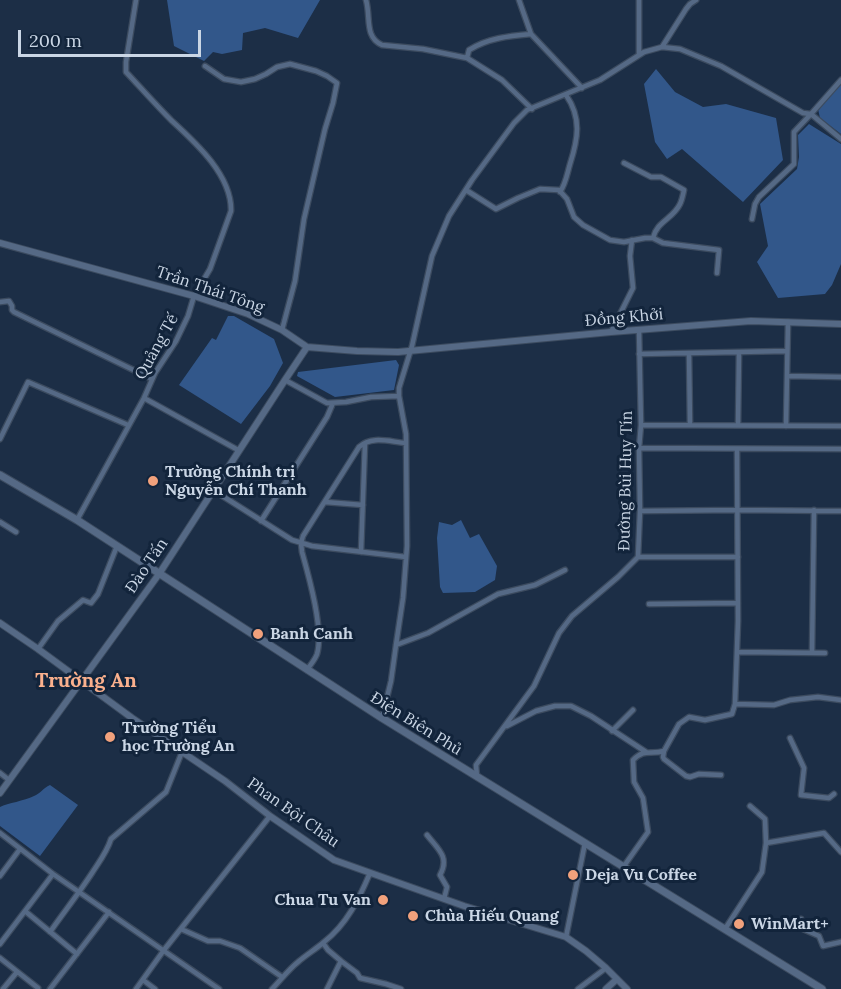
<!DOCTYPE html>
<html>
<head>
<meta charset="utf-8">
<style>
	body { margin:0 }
	#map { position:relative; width:841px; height:989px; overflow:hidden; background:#1c2e46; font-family:Lora,serif }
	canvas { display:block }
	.scale { position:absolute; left:18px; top:30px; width:183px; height:27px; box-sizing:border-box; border:3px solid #cad6e5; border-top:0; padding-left:8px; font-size:18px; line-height:21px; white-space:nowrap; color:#cad6e5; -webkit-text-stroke:4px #12243b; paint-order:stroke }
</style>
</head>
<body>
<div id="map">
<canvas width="841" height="989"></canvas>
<div class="scale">200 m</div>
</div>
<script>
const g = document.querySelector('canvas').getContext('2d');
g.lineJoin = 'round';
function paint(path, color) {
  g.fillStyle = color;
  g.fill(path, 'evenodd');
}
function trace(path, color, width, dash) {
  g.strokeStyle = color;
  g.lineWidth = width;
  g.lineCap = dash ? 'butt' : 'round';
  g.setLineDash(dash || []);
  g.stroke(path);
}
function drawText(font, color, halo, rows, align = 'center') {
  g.font = font + ' Lora,serif';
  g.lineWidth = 6;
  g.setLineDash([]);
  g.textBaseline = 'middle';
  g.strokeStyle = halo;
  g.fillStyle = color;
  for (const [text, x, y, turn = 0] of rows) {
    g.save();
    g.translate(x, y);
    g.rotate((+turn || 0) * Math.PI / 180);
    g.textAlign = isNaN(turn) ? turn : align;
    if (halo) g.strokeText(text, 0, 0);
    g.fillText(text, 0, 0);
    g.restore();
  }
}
const green = new Path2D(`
	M167 0H320L298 38 265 28 243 33 242 50 222 54 213 52 204 61 174 46Z
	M656 69 675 92 703 107 726 104 776 118 783 160 743 202 682 149 667 159 655 142 644 84Z
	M841 84V134L820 118 818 109Z
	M809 124 841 144V264L832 285 825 294 778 298 757 262 768 246 760 204 797 169 799 157 798 135Z
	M228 316H234L274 339 283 363 270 386 241 424 179 385 212 338 216 340Z
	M396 360 399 365 394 390 335 397 297 376 298 372Z
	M461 520 470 538 479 534 497 566 495 580 475 592 443 593 440 587 437 538 439 522 452 525Z
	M50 785 78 805 40 856 0 826V807C8 803 24 801 34 796 40 794 43 788 50 785Z`);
const minor = new Path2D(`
	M366 0C371 17 364 37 382 45L423 49 467 58 502 80 532 109
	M519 0 531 34 582 88
	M662 47 686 9 690 4 696 0
	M639 55V0
	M467 58 469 50C488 38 509 36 531 34
	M205 66 224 79 241 82 255 79 266 74 277 67 290 64 316 71 327 76 337 83 333 103 325 129 304 219 295 281 282 330
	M624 163 651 177H661L684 190C683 195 682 200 680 204 673 219 657 221 653 238
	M466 190 496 209 518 198 540 189 559 190 567 199 574 217 583 225 610 240 624 242 645 238H653L663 243 719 250 717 273
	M560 192C566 183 567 174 570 164 578 139 582 118 566 95
	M752 219 755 204 759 197 794 164V132L811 114 841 139
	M0 302 9 301 12 306V310L14 312 152 379
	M611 332 633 288 630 256 632 240
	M689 353 690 425
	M639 354 787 351
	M787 376 841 377
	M285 380 327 403 346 402 371 397 399 396
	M144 398 238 450
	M641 425 841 426
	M738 425 739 352
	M786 426 788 322
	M0 439 28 382 128 425
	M639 448 841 449
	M213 490 292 540 312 546 406 557
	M325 502 363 505
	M640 511 738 510 841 511
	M77 520 144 398 155 373 176 341 188 316 194 296 210 269 231 211C232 175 195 142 171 120 156 105 141 88 126 72V62L136 0
	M261 521 327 417 333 403
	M0 522 16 532
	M361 552 365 443
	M638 557H738
	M649 604 738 603
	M396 645 428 633 498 594 535 585 565 570
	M38 649 58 621 83 600 91 603 98 594 117 546
	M737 652 825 653
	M812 653 814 510
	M307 670C310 665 315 660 317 654 324 630 309 577 302 552L301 543 303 536 359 447C372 435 390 442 406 443
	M735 704 774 705 790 700 818 697 841 700
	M382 718 391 681 396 645 403 598 407 546 406 434 399 396V388L412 346 432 256 449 216 472 180 514 123 527 110 600 80 644 52 662 47 680 49 721 66 803 113 811 114 841 80
	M507 726 536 711 555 706H571L591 716 646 752
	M612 731 633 710
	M790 738 804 768 801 795 829 798 834 794
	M664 751 663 757 664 759 686 776 690 777 699 774 721 775
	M0 773 9 780
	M477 777 476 765 534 686 559 633 572 616 618 577 638 557 640 511 639 448 641 425 639 330
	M0 833 53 874 219 989
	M427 835C438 849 450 857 440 875L447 887 444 899
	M766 843 824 833 841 852
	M624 866 648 832 643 798 634 782 633 760C645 748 650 755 664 751L679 724 689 717 705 720 732 714 735 704 738 621 737 449
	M0 876 20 849
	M25 911 77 954
	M801 919 803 929 819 936 823 946 841 942
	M181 929 208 941H220L240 948 282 977
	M725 929 762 872 766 843 765 819 750 806
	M50 932C64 912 79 893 92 873 99 862 107 852 111 839L166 792 182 752
	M566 937 585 843
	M323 943 328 950 341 961 327 989
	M0 944 53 874
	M0 958 38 988
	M341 961 357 973 360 978 386 984 401 989
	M143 980 155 989
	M3 989 17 972
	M50 989 109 912
	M136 989 164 950 270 816
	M272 989C281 980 288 970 298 962 306 955 316 949 324 942 347 924 359 899 370 873
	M578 989 606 968`);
const tertiary = new Path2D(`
	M0 243 194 296 248 314 282 330 307 347 357 351 398 352 611 332 751 321 841 324
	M0 623 38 649 132 718 225 781 270 816 334 860 464 906 566 937 586 951 606 968 627 989
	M0 793 159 574 285 380 307 347
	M606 989 617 979`);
const secondary = new Path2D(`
	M0 475 77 520 382 718 822 989`);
const markers = [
	[153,481,6,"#f1a17c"],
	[258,634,6,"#f1a17c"],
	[110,737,6,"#f1a17c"],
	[573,875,6,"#f1a17c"],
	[383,900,6,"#f1a17c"],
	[413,916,6,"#f1a17c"],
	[739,924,6,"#f1a17c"]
];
const streetNames = [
	["Trần Thái Tông",210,290,19],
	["Đồng Khởi",624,318,-5],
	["Quảng Tế",157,347,-61],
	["Đường Bùi Huy Tín",626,481,-89],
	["Đào Tấn",147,566,-56],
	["Điện Biên Phủ",416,724,32],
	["Phan Bội Châu",293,813,35]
];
const poiNames = [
	["Trường Chính trị",165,472],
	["Nguyễn Chí Thanh",165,490],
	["Banh Canh",270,634],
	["Trường Tiểu",122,728],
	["học Trường An",122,746],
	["Deja Vu Coffee",585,875],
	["Chua Tu Van",371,900,"right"],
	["Chùa Hiếu Quang",425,916],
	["WinMart+",751,924]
];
const quarterNames = [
	["Trường An",86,681]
];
paint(green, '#32578a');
trace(minor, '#3c4b5f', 7);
trace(tertiary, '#3c4b5f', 8);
trace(secondary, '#3c4b5f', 9);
trace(minor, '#556985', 4.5);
trace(tertiary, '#556985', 6);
trace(secondary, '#556985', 7);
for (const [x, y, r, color] of markers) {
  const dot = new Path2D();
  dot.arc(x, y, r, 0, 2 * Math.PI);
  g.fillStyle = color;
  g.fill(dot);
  trace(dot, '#12243b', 2);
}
drawText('16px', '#cad6e5', '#12243b', streetNames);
drawText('bold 16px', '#cad6e5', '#12243b', poiNames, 'left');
drawText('bold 20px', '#fab08d', '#12243b', quarterNames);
</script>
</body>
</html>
